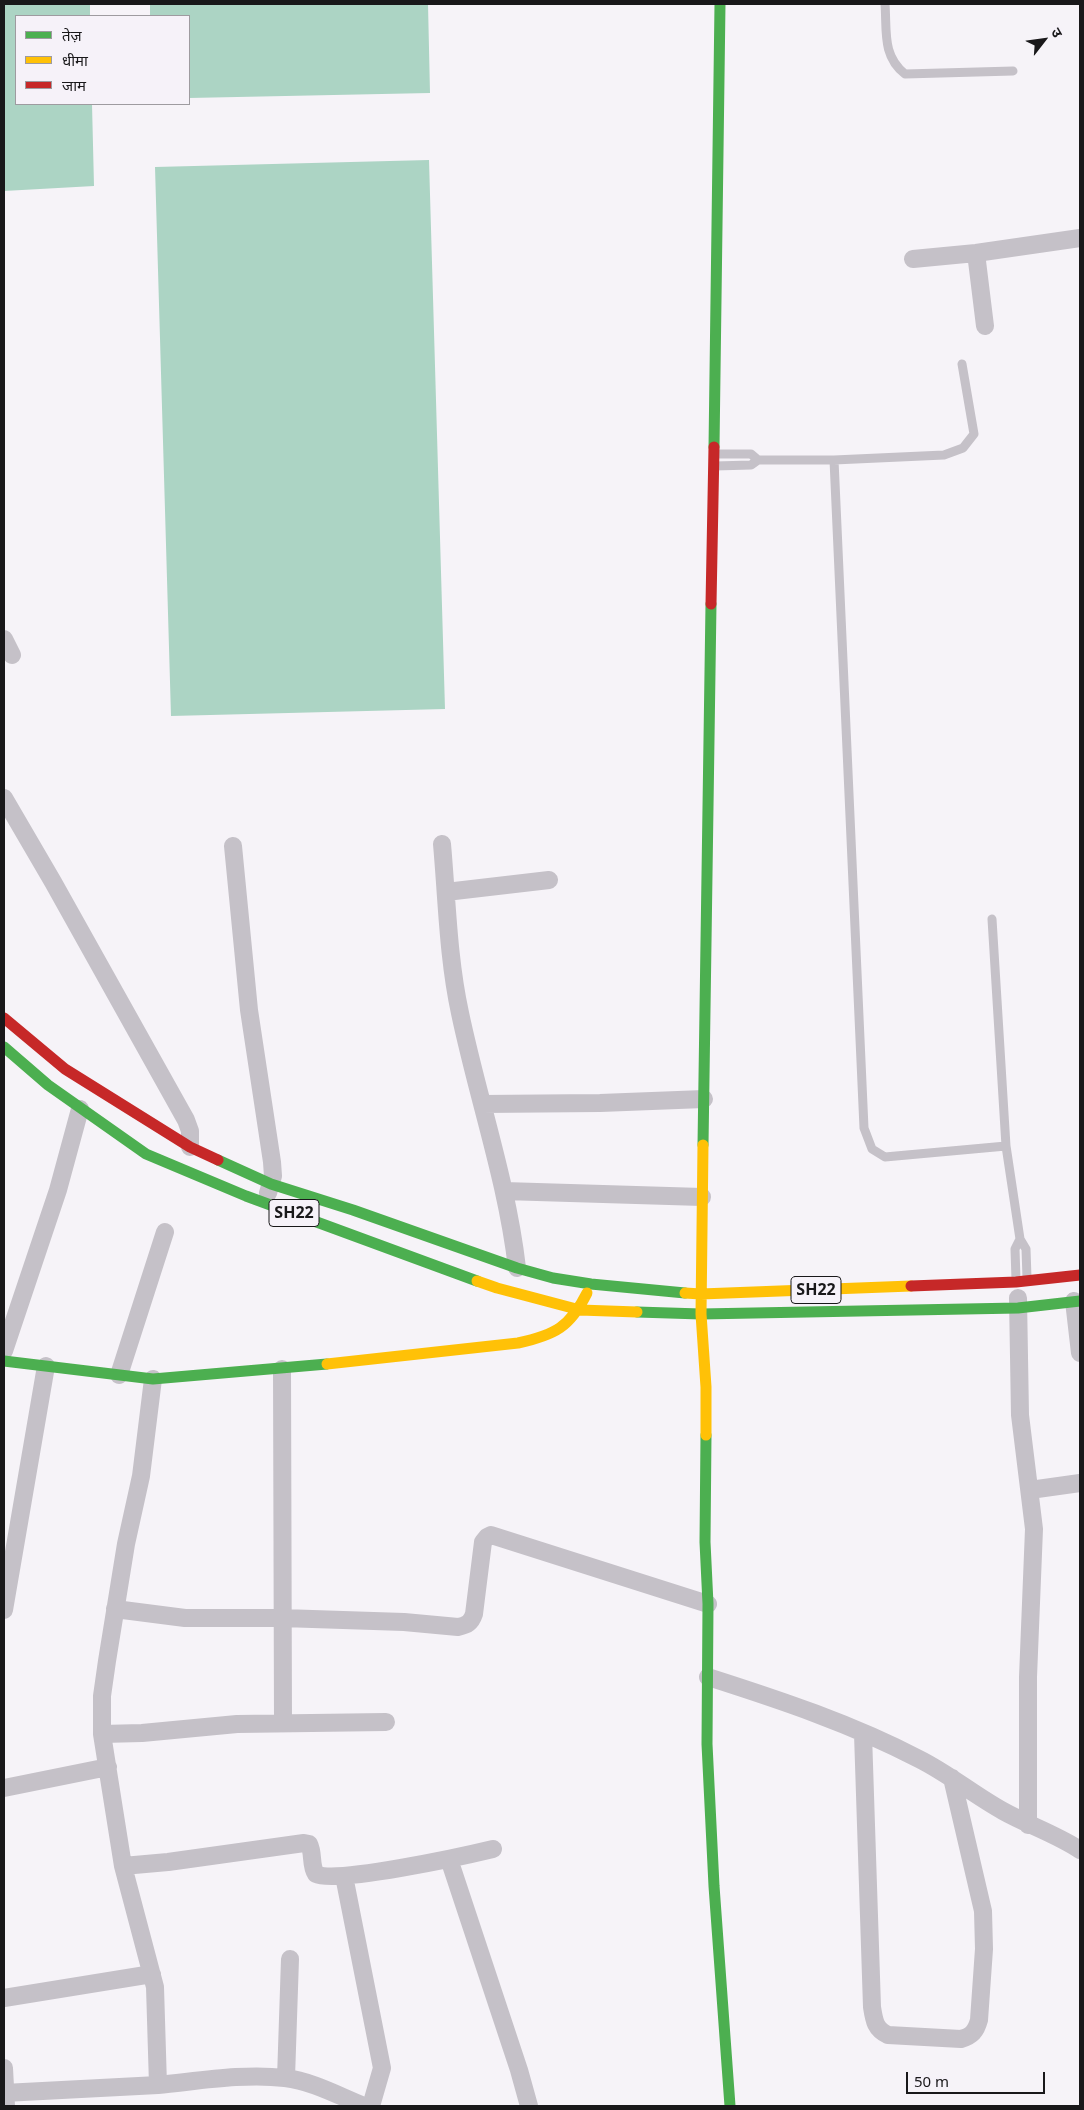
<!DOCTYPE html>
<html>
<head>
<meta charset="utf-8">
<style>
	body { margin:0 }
	#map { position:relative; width:1084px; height:2110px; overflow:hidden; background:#f6f3f8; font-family:"Noto Sans","Noto Sans Devanagari",sans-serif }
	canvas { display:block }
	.frame { position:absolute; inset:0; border:5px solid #19181a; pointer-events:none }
	.legend { position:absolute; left:15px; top:15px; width:175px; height:90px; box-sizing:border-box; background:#f6f2f9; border:1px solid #9e9ba0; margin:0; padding:6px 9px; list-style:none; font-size:15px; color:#19181a }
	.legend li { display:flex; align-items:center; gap:10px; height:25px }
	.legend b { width:25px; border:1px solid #9e9ba0 }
	.north { position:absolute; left:1019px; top:15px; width:50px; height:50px; -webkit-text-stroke:4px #f6f2f9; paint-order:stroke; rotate:60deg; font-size:14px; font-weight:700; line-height:20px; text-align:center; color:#19181a }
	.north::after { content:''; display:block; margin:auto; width:18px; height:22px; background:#19181a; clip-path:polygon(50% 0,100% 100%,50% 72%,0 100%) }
	.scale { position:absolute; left:906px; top:2072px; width:139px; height:22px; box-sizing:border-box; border:2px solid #19181a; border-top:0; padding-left:6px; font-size:15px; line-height:18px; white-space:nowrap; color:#19181a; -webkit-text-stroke:4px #f6f2f9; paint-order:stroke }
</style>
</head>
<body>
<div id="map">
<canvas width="1084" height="2110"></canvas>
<div class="frame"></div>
<ul class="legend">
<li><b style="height:6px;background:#4caf50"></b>तेज़</li>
<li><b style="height:6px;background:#ffc107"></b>धीमा</li>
<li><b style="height:6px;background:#c62828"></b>जाम</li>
</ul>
<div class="north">उ</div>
<div class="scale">50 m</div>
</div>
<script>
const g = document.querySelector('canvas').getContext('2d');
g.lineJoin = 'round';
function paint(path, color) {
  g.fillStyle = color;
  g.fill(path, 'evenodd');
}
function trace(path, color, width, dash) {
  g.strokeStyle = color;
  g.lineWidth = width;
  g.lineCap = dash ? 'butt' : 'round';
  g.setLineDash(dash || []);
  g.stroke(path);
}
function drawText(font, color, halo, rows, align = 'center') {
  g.font = font + ' "Noto Sans",sans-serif';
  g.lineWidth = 4.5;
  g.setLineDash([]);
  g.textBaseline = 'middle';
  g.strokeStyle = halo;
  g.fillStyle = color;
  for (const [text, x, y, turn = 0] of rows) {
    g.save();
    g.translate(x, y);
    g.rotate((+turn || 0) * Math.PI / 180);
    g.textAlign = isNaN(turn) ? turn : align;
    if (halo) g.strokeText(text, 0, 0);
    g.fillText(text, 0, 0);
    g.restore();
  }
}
const water = new Path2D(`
	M4 4H90V16H16V104H92L94 186 4 191Z
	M150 4H428L430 93 189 98V16H150Z
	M429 160 445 709 171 716 155 167Z`);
const lane = new Path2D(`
	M885 4C887 31 882 56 905 74L1013 71
	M715 454H751L758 460
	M834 460 864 1128 872 1149 885 1157 1006 1146
	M715 466 751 465 758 460H834L944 455 963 448 974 434 962 364
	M992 919 1006 1146 1020 1239 1026 1249 1027 1278
	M1016 1280 1015 1249 1020 1239`);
const street = new Path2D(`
	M976 253 985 326
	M913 259 976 253 1080 238
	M4 639 12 655
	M4 798 53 882 186 1120 190 1131V1147
	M442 844C447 900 448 958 460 1013 478 1099 507 1181 517 1268
	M233 846 249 1010 272 1162 273 1176 268 1193
	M446 892 549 880
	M482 1104 600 1103 704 1099
	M504 1191 702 1197
	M1018 1298 1020 1415 1034 1529 1028 1677V1825
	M1074 1301 1080 1353
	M4 1351 58 1190 80 1109
	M282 1369 283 1723
	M119 1375 165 1232
	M153 1379 141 1476 126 1544 107 1661 102 1696V1734L123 1866 155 1987 158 2085C199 2081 244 2073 285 2078 312 2081 339 2096 364 2106
	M1030 1490 1080 1483
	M115 1609 185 1618H282L404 1622 458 1627C467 1625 471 1623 474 1614L483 1542 487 1537 491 1535 708 1604
	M4 1610 46 1366
	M708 1677C780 1700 852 1724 919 1759 949 1774 974 1795 1003 1811 1028 1825 1056 1834 1080 1850
	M102 1734 142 1733 237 1724 386 1722
	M863 1734 872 2007C874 2020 875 2029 888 2035L961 2039C972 2036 976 2031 979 2020L984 1949 983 1911 952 1778
	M4 1788 108 1767
	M449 1859 519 2070 529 2106
	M123 1866 168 1862 304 1843 309 1844C314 1854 310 1865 316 1874 336 1884 464 1856 493 1849
	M344 1876 382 2068 371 2106
	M4 1998 152 1974
	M4 2068 6 2106
	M286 2078 290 1959
	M4 2093 158 2085`);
const fast = new Path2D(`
	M714 447 720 4
	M4 1047 48 1085 146 1154 246 1196 477 1281
	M703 1145 711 604
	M218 1160 271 1184 353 1210 517 1268 553 1278 591 1284 685 1293
	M637 1312 701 1314 1018 1308 1080 1301
	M4 1361 153 1379 327 1364
	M706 1435 705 1542 708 1604 707 1744 714 1886 730 2106`);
const slow = new Path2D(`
	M703 1145 701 1314 706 1387V1435
	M477 1281 497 1288 580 1310 637 1312
	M685 1293 701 1294 911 1286
	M327 1364 518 1343C555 1335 570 1327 587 1293`);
const jam = new Path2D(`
	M711 604 714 447
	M4 1018 65 1069 190 1147 218 1160
	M911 1286 1016 1282 1080 1275`);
const shields = [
	[294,1213,50],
	[816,1290,50]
];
const shieldNames = [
	["SH22",294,1213],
	["SH22",816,1290]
];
paint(water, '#acd4c4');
trace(lane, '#c5c1c8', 9);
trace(street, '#c5c1c8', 18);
trace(fast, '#4caf50', 11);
trace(slow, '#ffc107', 11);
trace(jam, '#c62828', 11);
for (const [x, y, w] of shields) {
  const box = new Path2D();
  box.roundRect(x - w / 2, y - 13.5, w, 27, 4);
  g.fillStyle = '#f6f2f9';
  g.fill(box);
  trace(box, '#19181a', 1);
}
drawText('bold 16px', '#19181a', null, shieldNames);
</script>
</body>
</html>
